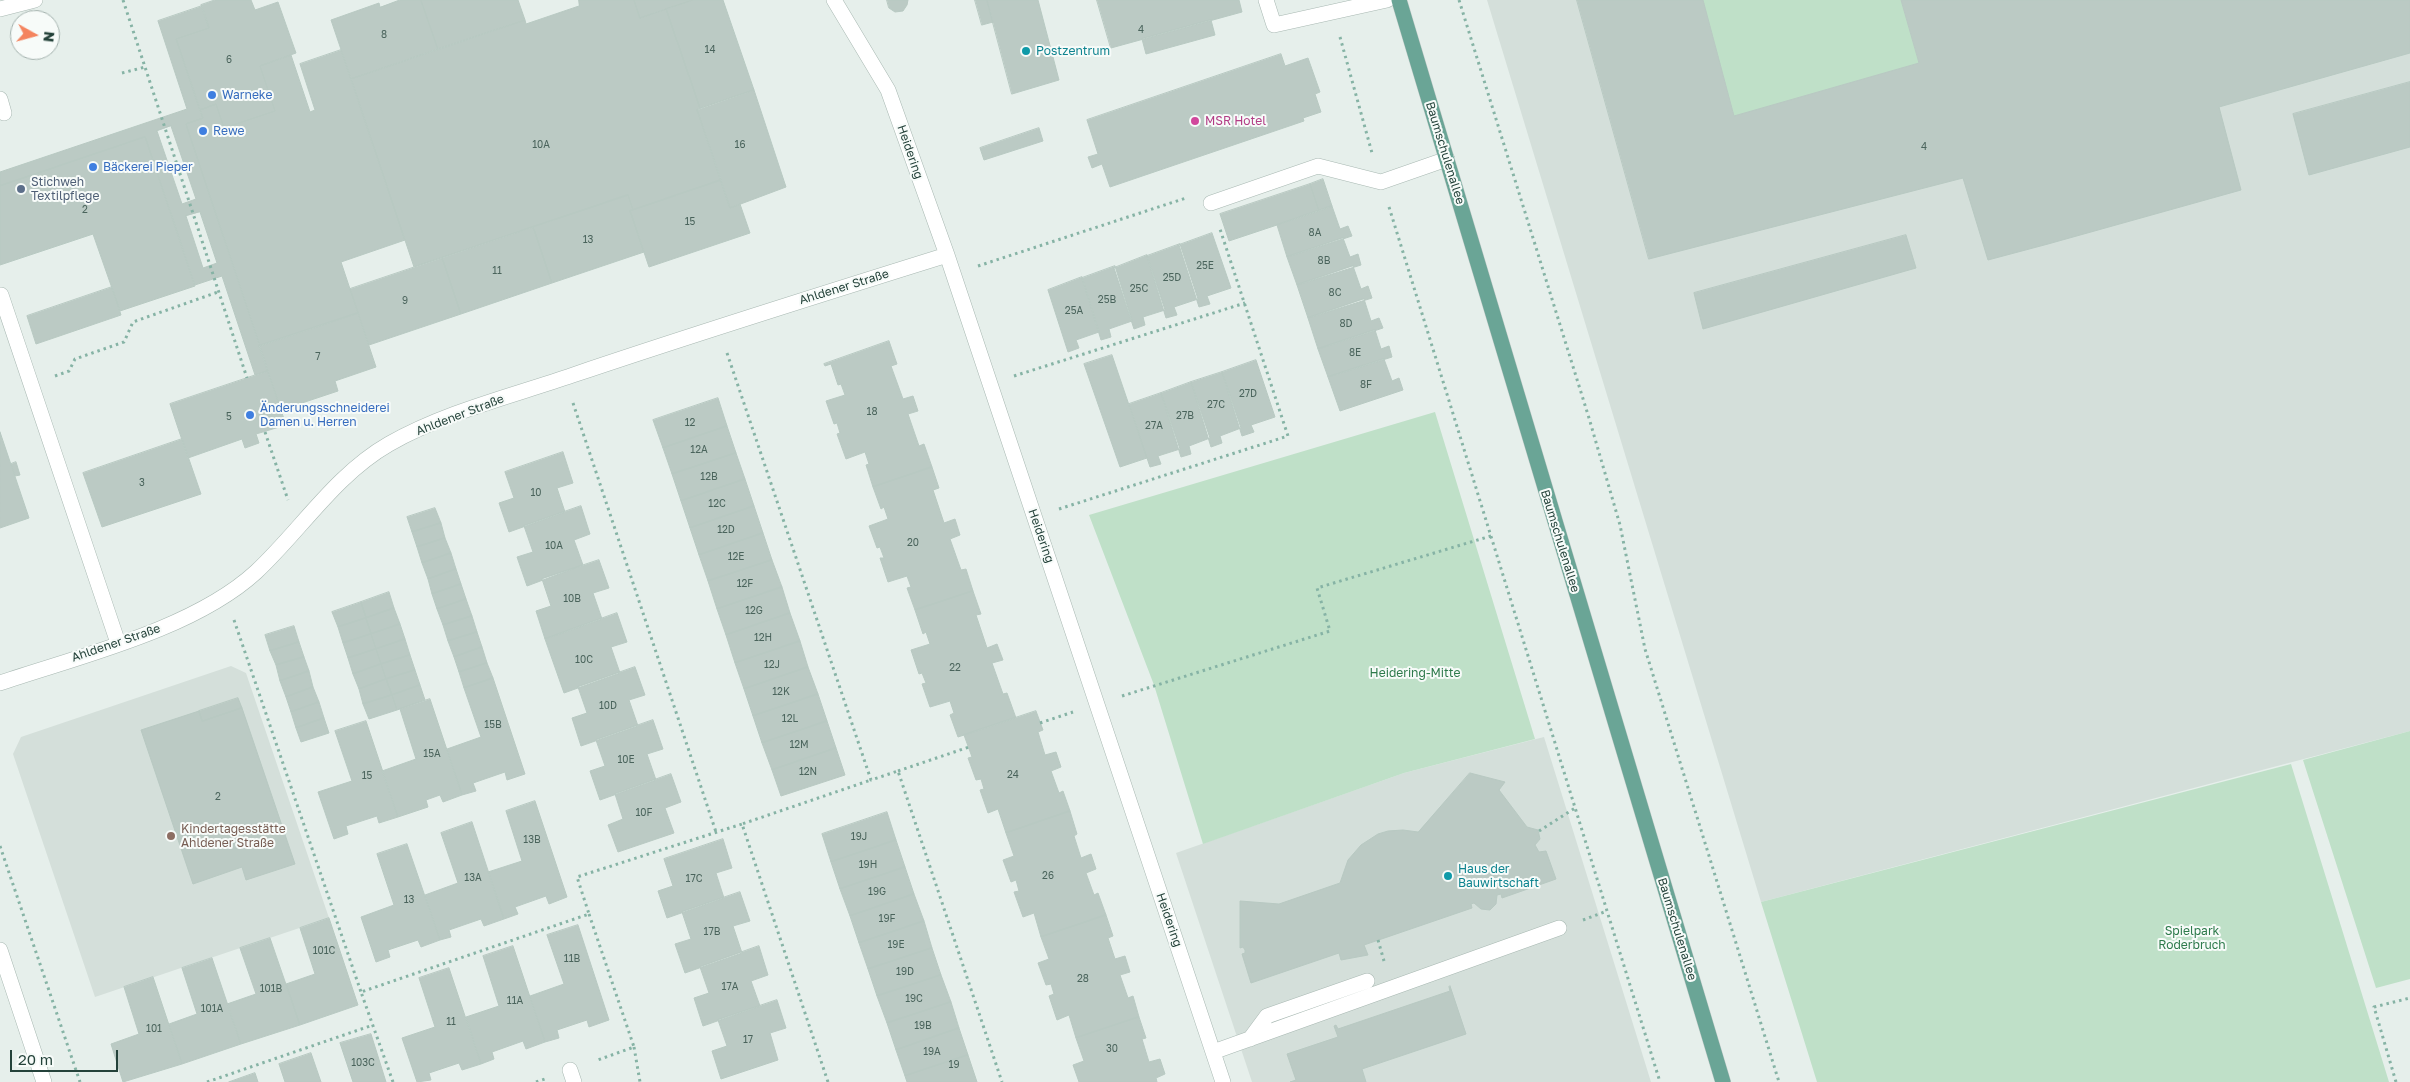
<!DOCTYPE html>
<html>
<head>
<meta charset="utf-8">
<style>
	body { margin:0 }
	#map { position:relative; width:2410px; height:1082px; overflow:hidden; background:#e6efeb; font-family:"Golos Text",sans-serif }
	canvas { display:block }
	.north { position:absolute; left:10px; top:10px; width:50px; height:50px; box-sizing:border-box; background:#f7fbf9; border:1px solid #a3b1ad; border-radius:50%; rotate:97deg; font-size:14px; font-weight:700; line-height:20px; text-align:center; color:#24423a }
	.north::after { content:''; display:block; margin:auto; width:18px; height:22px; background:#f4845f; clip-path:polygon(50% 0,100% 100%,50% 72%,0 100%) }
	.scale { position:absolute; left:10px; top:1050px; width:108px; height:22px; box-sizing:border-box; border:2px solid #24423a; border-top:0; padding-left:6px; font-size:15px; line-height:18px; white-space:nowrap; color:#24423a; -webkit-text-stroke:4px #f7fbf9; paint-order:stroke }
</style>
</head>
<body>
<div id="map">
<canvas width="2410" height="1082"></canvas>
<div class="north">N</div>
<div class="scale">20 m</div>
</div>
<script>
const g = document.querySelector('canvas').getContext('2d');
g.lineJoin = 'round';
function paint(path, color) {
  g.fillStyle = color;
  g.fill(path, 'evenodd');
}
function trace(path, color, width, dash) {
  g.strokeStyle = color;
  g.lineWidth = width;
  g.lineCap = dash ? 'butt' : 'round';
  g.setLineDash(dash || []);
  g.stroke(path);
}
function drawText(font, color, halo, rows, align = 'center') {
  g.font = font + ' "Golos Text",sans-serif';
  g.lineWidth = 4;
  g.setLineDash([]);
  g.textBaseline = 'middle';
  g.strokeStyle = halo;
  g.fillStyle = color;
  for (const [text, x, y, turn = 0] of rows) {
    g.save();
    g.translate(x, y);
    g.rotate((+turn || 0) * Math.PI / 180);
    g.textAlign = isNaN(turn) ? turn : align;
    if (halo) g.strokeText(text, 0, 0);
    g.fillText(text, 0, 0);
    g.restore();
  }
}
const built = new Path2D(`
	M1487 0H2410V731L1761 902Z
	M231 666 246 673 329 918 95 997 13 754 21 737Z
	M1544 737 1651 1082H1252L1176 853 1404 773Z`);
const green = new Path2D(`
	M1703 0H1901L1919 63 1734 116Z
	M1435 412 1535 739 1404 773 1203 844 1154 685 1089 515Z
	M2410 731V979L2376 988 2303 760Z
	M2291 764 2389 1082H1817L1761 902Z`);
const building = new Path2D(`
	M215 0H251L255 10 278 2 296 53 260 66 275 111 224 128 216 104 200 110 176 39 209 28 201 5Z
	M400 0H421L438 49 351 79 331 20 379 3 380 7Z
	M421 0H518L525 20 438 49Z
	M579 0H634L640 18 666 9 700 108 697 110 721 180 633 210 628 195 414 267 351 79 525 20 526 24 579 6Z
	M634 0H693L640 18Z
	M693 0H723L754 90 700 108 666 9Z
	M887 0H908L907 5 903 11 895 12 889 8Z
	M975 0H987L993 22 982 25Z
	M987 0H1038L1059 80 1012 94Z
	M1097 0H1239L1242 12 1111 48Z
	M1577 0H1703L1734 116 1919 63 1901 0H2410V53L2219 107 2241 190 2048 244 1988 260 1963 178 1649 259Z
	M202 6 209 28 176 39 203 118 186 124 268 371 255 375 222 276 195 285 145 137 0 186V172L187 109 158 21ZM171 126 196 199 182 204 157 131ZM200 212 217 263 203 268 186 216Z
	M1211 20 1215 35 1146 54 1142 39Z
	M341 50 405 240 341 262 358 313 260 346 186 124 203 118 200 110 216 104 224 128 275 111 260 66 291 55 310 112 315 110 300 64Z
	M1281 54 1285 66 1308 58 1320 92 1315 94 1321 112 1303 118 1304 121 1110 187 1102 164 1092 168 1088 157 1098 154 1087 120Z
	M2410 82V147L2309 175 2293 114Z
	M754 90 786 187 730 208 697 110Z
	M1039 128 1043 141 984 160 980 148Z
	M145 137 195 286 120 311 93 234 0 265V186Z
	M1323 179 1332 206 1319 211 1310 184Z
	M721 180 730 208 740 204 750 233 649 267 630 211Z
	M1310 184 1319 211 1229 241 1220 214Z
	M628 195 633 210 630 211 644 252 552 283 533 227Z
	M1332 206 1340 229 1348 226 1352 236 1287 257 1277 225Z
	M533 227 552 283 461 314 442 258Z
	M1212 233 1231 288 1207 296 1210 304 1199 307 1179 245Z
	M1906 235 1916 268 1703 329 1694 293Z
	M1343 238 1350 257 1358 254 1361 265 1297 285 1287 257Z
	M1180 244 1198 299 1174 307 1177 315 1166 318 1147 256Z
	M1147 255 1165 310 1143 317 1145 325 1134 329 1114 268Z
	M442 258 461 314 369 345 350 289Z
	M1115 266 1132 321 1109 329 1111 337 1101 340 1082 278Z
	M1353 266 1361 289 1368 286 1372 298 1308 318 1297 285Z
	M1082 277 1099 332 1076 340 1079 348 1068 352 1048 290Z
	M112 287 121 315 36 344 27 316Z
	M1364 299 1371 321 1379 318 1383 328 1318 349 1308 318Z
	M358 313 376 367 335 381 338 391 281 410 259 346Z
	M1375 330 1381 349 1389 346 1392 357 1328 377 1318 349Z
	M889 341 897 364 891 366 903 399 913 396 918 411 908 414 919 446 924 444 932 467 873 487 866 465 869 464 865 452 846 459 837 434 840 433 837 423 834 424 826 401 845 395 841 384 838 385 831 364 825 366 824 364Z
	M1112 355 1147 458 1120 467 1084 364Z
	M1384 359 1392 381 1399 378 1403 390 1340 411 1328 377Z
	M1256 360 1275 417 1251 425 1254 432 1242 436 1222 372Z
	M268 371 286 425 256 434 259 443 245 448 242 439 188 458 170 404Z
	M1222 372 1241 428 1220 436 1222 443 1211 447 1191 382Z
	M1191 382 1210 438 1189 446 1191 454 1181 457 1161 393Z
	M1161 393 1180 449 1158 456 1161 464 1150 467 1129 404Z
	M718 398 727 426 663 448 653 420Z
	M727 426 736 453 672 474 663 448Z
	M0 432 29 518 0 528Z
	M182 439 201 494 102 527 83 473Z
	M563 452 573 483 557 488 565 512 509 532 499 503 514 498 505 472Z
	M736 453 745 479 681 501 672 474Z
	M16 462 20 475 15 476 11 464Z
	M932 467 939 488 933 490 944 523 955 519 960 535 950 539 961 570 966 569 973 591 915 610 907 588 911 587 907 576 888 582 880 558H884L880 547 877 548 869 526 888 519 884 507 881 509 873 487Z
	M745 479 754 506 690 528 681 501Z
	M581 506 590 534 574 540 583 565 527 586 517 557 533 552 524 526Z
	M754 506 763 533 699 555 690 528Z
	M435 508 441 523 412 532 407 517Z
	M441 523 445 538 417 547 412 532Z
	M763 533 772 560 708 581 699 555Z
	M445 538 451 553 422 563 417 547Z
	M451 553 456 569 428 579 422 563Z
	M599 560 609 588 593 593 602 619 545 639 536 611 551 606 542 579Z
	M772 560 782 587 717 609 708 581Z
	M456 569 461 584 432 594 428 579Z
	M461 584 466 599 437 609 432 594Z
	M782 587 790 613 726 635 717 609Z
	M973 591 981 614 976 615 987 648 997 644 1003 660 992 663 1003 694 1007 693 1016 718 958 737 950 715 954 713 950 701 930 707 922 684 926 683 922 673 919 674 911 650 930 644 926 632 923 634 915 610Z
	M389 592 394 608 366 618 361 602Z
	M466 599 472 616 443 625 437 609Z
	M361 602 366 618 338 627 332 612Z
	M394 608 400 624 371 634 366 618Z
	M617 613 627 642 611 647 620 673 564 693 545 639Z
	M790 613 800 641 735 663 726 635Z
	M472 616 477 632 448 641 443 625Z
	M366 618 371 634 343 643 338 627Z
	M400 624 405 639 376 649 371 634Z
	M294 626 299 642 270 651 265 635Z
	M477 632 482 647 454 657 448 641Z
	M371 634 376 649 348 658 343 643Z
	M405 639 410 655 381 664 376 649Z
	M800 641 808 667 744 689 735 663Z
	M299 642 304 657 276 665 270 651Z
	M482 647 487 663 459 672 454 657Z
	M376 649 381 664 353 674 348 658Z
	M410 655 415 670 386 679 381 664Z
	M304 657 309 671 280 681 276 665Z
	M487 663 493 678 464 688 459 672Z
	M381 664 386 679 359 689 353 674Z
	M635 667 645 695 629 700 638 726 581 746 572 718 587 713 578 687Z
	M808 667 818 694 753 716 744 689Z
	M415 670 420 685 392 695 386 679Z
	M309 671 313 687 286 697 280 681Z
	M493 678 525 774 507 780 505 772 473 783 476 791 462 795 447 749 481 737 464 688Z
	M386 679 392 695 363 704 359 689Z
	M420 685 425 700 397 710 392 695Z
	M313 687 319 702 291 712 286 697Z
	M818 694 827 721 762 743 753 716Z
	M392 695 397 710 369 719 363 704Z
	M238 698 242 708 202 721 199 711Z
	M430 699 462 795 443 802 440 795 426 800 428 807 398 817 382 771 416 759 400 709Z
	M319 702 324 718 296 728 291 712Z
	M242 708 295 864 246 880 242 867 193 884 141 730 199 711 202 721Z
	M1036 711 1043 730 1038 732 1045 755 1056 752 1061 767 1051 771 1059 793 1063 791 1070 811 1006 833 998 809 988 813 980 790 984 789 981 779 976 780 968 758 972 757 964 735Z
	M324 718 329 733 301 742 296 728Z
	M653 720 663 749 647 754 656 780 600 800 590 771 605 766 596 740Z
	M366 721 398 817 379 823 377 816 346 826 348 834 334 839 318 792 352 781 335 731Z
	M827 721 836 748 772 770 762 743Z
	M836 748 845 775 781 796 772 770Z
	M1470 773 1505 782 1499 790 1527 827 1538 830 1540 839 1535 845 1539 852 1546 851 1556 879 1502 898 1501 894 1497 895 1496 904 1490 910 1481 909 1474 903 1471 904 1472 908 1364 945 1368 955 1341 960 1339 953 1251 983 1242 954 1245 953V950L1243 947 1240 948V901L1279 904 1340 883 1348 860 1361 845 1378 834 1388 831 1403 830 1418 832Z
	M671 774 681 802 665 808 674 833 618 852 608 825 623 819 615 794Z
	M535 801 567 897 549 904 546 896 515 907 518 914 504 919 488 872 522 861 506 811Z
	M1070 811 1077 834 1074 836 1081 858 1091 854 1096 869 1086 873 1094 895 1098 893 1106 915 1041 937 1034 913 1023 917 1014 892 1019 891 1016 880 1011 882 1003 860 1014 856 1006 833Z
	M887 812 896 840 831 862 822 834Z
	M472 822 504 919 484 926 481 919 449 930 451 937 440 940 425 895 458 883 441 833Z
	M723 839 732 868 716 873 724 898 667 918 658 891 673 886 664 859Z
	M896 840 905 867 840 889 831 862Z
	M407 844 440 940 421 947 418 940 388 950 390 957 376 962 361 917 394 905 377 854Z
	M905 867 914 894 850 916 840 889Z
	M740 892 750 921 733 926 742 953 685 973 675 944 691 939 682 912Z
	M914 894 924 921 859 943 850 916Z
	M1106 915 1113 936 1108 938 1115 959 1125 956 1130 972 1120 975 1128 998 1133 996 1139 1017 1076 1038 1069 1015 1057 1020 1049 996 1054 994 1051 984 1046 985 1038 963 1049 959 1041 937Z
	M329 918 358 1005 300 1025 286 984 315 974 300 928Z
	M924 921 932 948 868 969 859 943Z
	M578 925 609 1020 589 1027 587 1020 557 1030 559 1038 545 1042 530 996 564 984 547 935Z
	M270 938 300 1025 241 1044 227 1004 256 994 240 948Z
	M513 946 545 1042 526 1049 523 1041 492 1052 494 1059 481 1064 466 1017 499 1006 483 956Z
	M759 946 768 975 751 981 760 1006 703 1026 694 998 709 993 700 967Z
	M932 948 941 975 877 996 868 969Z
	M212 958 241 1044 182 1064 169 1024 197 1014 182 968Z
	M449 968 481 1064 462 1070 459 1063 429 1073 431 1080 417 1082 402 1038 435 1027 419 978Z
	M941 975 951 1002 887 1023 877 996Z
	M153 977 182 1064 123 1082 111 1044 139 1034 124 987Z
	M1450 986 1466 1034 1362 1069 1366 1082H1290L1296 1080 1287 1054 1338 1037 1334 1026 1336 1025 1338 1029 1450 991 1449 987Z
	M777 1000 786 1028 770 1033 778 1060 721 1079 712 1051 727 1046 718 1020Z
	M951 1002 959 1028 896 1050 887 1023Z
	M1139 1017 1146 1038 1142 1039 1149 1062 1160 1059 1165 1074 1156 1078 1157 1082H1079L1073 1065 1084 1061 1076 1038Z
	M959 1028 968 1055 905 1076 896 1050Z
	M371 1034 386 1082H353L340 1043Z
	M311 1053 321 1082H285L279 1064Z
	M968 1055 977 1082H907L905 1076Z
	M255 1073 258 1082H229Z`);
const path = new Path2D(`
	M123 0 247 378
	M1459 0 1589 418 1620 525 1645 649 1779 1082
	M1340 37 1372 153
	M122 73 145 67
	M1389 207 1660 1082
	M978 266 1186 198
	M727 353 871 780 898 771 1002 1082
	M55 376 69 371 75 359 124 342 133 322 218 292
	M1014 376 1245 303
	M573 403 716 832
	M265 432 288 500
	M1059 509 1288 436 1220 229
	M234 620 361 992
	M1122 696 1330 631 1317 588 1491 536
	M1040 723 1073 712
	M898 771 969 747
	M1539 831 1575 808
	M0 846 80 1082
	M589 914 634 1047 595 1061
	M1583 920 1607 911
	M1378 940 1384 961
	M634 1047 640 1082
	M207 1082 373 1025
	M393 1082 361 992 589 914 577 877 742 824
	M536 1082 545 1079
	M828 1082 742 824 871 780
	M2396 1082 2374 1007 2410 998`);
const minor = new Path2D(`
	M834 0 888 90 947 255 1223 1082
	M1266 0 1274 25 1387 0
	M0 9 35 0
	M0 99 4 113
	M1211 203 1318 166 1381 182 1447 159
	M1 295 118 643
	M0 683C80 656 194 629 256 572 301 530 335 475 389 444 445 412 512 396 573 375 697 333 822 294 947 255
	M0 950 44 1082
	M1250 1039 1267 1016 1367 981
	M1213 1052 1559 928
	M570 1070 574 1082`);
const major = new Path2D(`
	M1399 0 1723 1082`);
const markers = [
	[1026,51,5,"#0f9aa8"],
	[212,95,5,"#3f7fe0"],
	[1195,121,5,"#d1479c"],
	[203,131,5,"#3f7fe0"],
	[93,167,5,"#3f7fe0"],
	[21,189,5,"#5c6f8a"],
	[250,415,5,"#3f7fe0"],
	[171,836,5,"#8d6e63"],
	[1448,876,5,"#0f9aa8"]
];
const numberNames = [
	["4",1141,30],
	["8",384,35],
	["14",710,50],
	["6",229,60],
	["10A",541,145],
	["16",740,145],
	["4",1924,147],
	["2",85,210],
	["15",690,222],
	["8A",1315,233],
	["13",588,240],
	["8B",1324,261],
	["25E",1205,266],
	["11",497,271],
	["25D",1172,278],
	["25C",1139,289],
	["8C",1335,293],
	["25B",1107,300],
	["9",405,301],
	["25A",1074,311],
	["8D",1346,324],
	["8E",1355,353],
	["7",318,357],
	["8F",1366,385],
	["27D",1248,394],
	["27C",1216,405],
	["18",872,412],
	["27B",1185,416],
	["5",229,417],
	["12",690,423],
	["27A",1154,426],
	["12A",699,450],
	["12B",709,477],
	["3",142,483],
	["10",536,493],
	["12C",717,504],
	["12D",726,530],
	["20",913,543],
	["10A",554,546],
	["12E",736,557],
	["12F",745,584],
	["10B",572,599],
	["12G",754,611],
	["12H",763,638],
	["10C",584,660],
	["12J",772,665],
	["22",955,668],
	["12K",781,692],
	["10D",608,706],
	["12L",790,719],
	["15B",493,725],
	["12M",799,745],
	["15A",432,754],
	["10E",626,760],
	["12N",808,772],
	["24",1013,775],
	["15",367,776],
	["2",218,797],
	["10F",644,813],
	["19J",859,837],
	["13B",532,840],
	["19H",868,865],
	["26",1048,876],
	["13A",473,878],
	["17C",694,879],
	["19G",877,892],
	["13",409,900],
	["19F",887,919],
	["17B",712,932],
	["19E",896,945],
	["101C",324,951],
	["11B",572,959],
	["19D",905,972],
	["28",1083,979],
	["17A",730,987],
	["101B",271,989],
	["19C",914,999],
	["11A",515,1001],
	["101A",212,1009],
	["11",451,1022],
	["19B",923,1026],
	["101",154,1029],
	["17",748,1040],
	["30",1112,1049],
	["19A",932,1052],
	["103C",363,1063],
	["19",954,1065]
];
const cultureNames = [
	["Postzentrum",1036,51],
	["Haus der",1458,869],
	["Bauwirtschaft",1458,883]
];
const shopNames = [
	["Warneke",222,95],
	["Rewe",213,131],
	["Bäckerei Pieper",103,167],
	["Änderungsschneiderei",260,408],
	["Damen u. Herren",260,422]
];
const hotelNames = [
	["MSR Hotel",1205,121]
];
const streetNames = [
	["Heidering",910,152,71],
	["Baumschulenallee",1445,153,73],
	["Ahldener Straße",844,287,-17],
	["Ahldener Straße",460,415,-21],
	["Heidering",1041,536,71],
	["Baumschulenallee",1560,541,73],
	["Ahldener Straße",116,643,-19],
	["Heidering",1169,920,71],
	["Baumschulenallee",1677,929,73]
];
const serviceNames = [
	["Stichweh",31,182],
	["Textilpflege",31,196]
];
const parkNames = [
	["Heidering-Mitte",1415,673],
	["Spielpark",2192,931],
	["Roderbruch",2192,945]
];
const educationNames = [
	["Kindertagesstätte",181,829],
	["Ahldener Straße",181,843]
];
paint(built, '#d4dfda');
paint(green, '#bfe0c8');
paint(building, '#bbcac4');
trace(building, '#b8c9c2', 1);
trace(minor, '#a8b8b2', 16);
trace(major, '#c2cac8', 16);
trace(path, '#86b3a5', 3, [2.5, 4]);
trace(minor, '#fff', 15);
trace(major, '#6aa596', 15);
for (const [x, y, r, color] of markers) {
  const dot = new Path2D();
  dot.arc(x, y, r, 0, 2 * Math.PI);
  g.fillStyle = color;
  g.fill(dot);
  trace(dot, '#f7fbf9', 2);
}
drawText('10px', '#4a645c', null, numberNames);
drawText('12px', '#0d838f', '#f7fbf9', cultureNames, 'left');
drawText('12px', '#366cbe', '#f7fbf9', shopNames, 'left');
drawText('12px', '#b23c85', '#f7fbf9', hotelNames, 'left');
drawText('12px', '#24423a', '#f7fbf9', streetNames);
drawText('12px', '#4e5e75', '#f7fbf9', serviceNames, 'left');
drawText('12px', '#2d7a4b', '#f7fbf9', parkNames);
drawText('12px', '#785e54', '#f7fbf9', educationNames, 'left');
</script>
</body>
</html>
